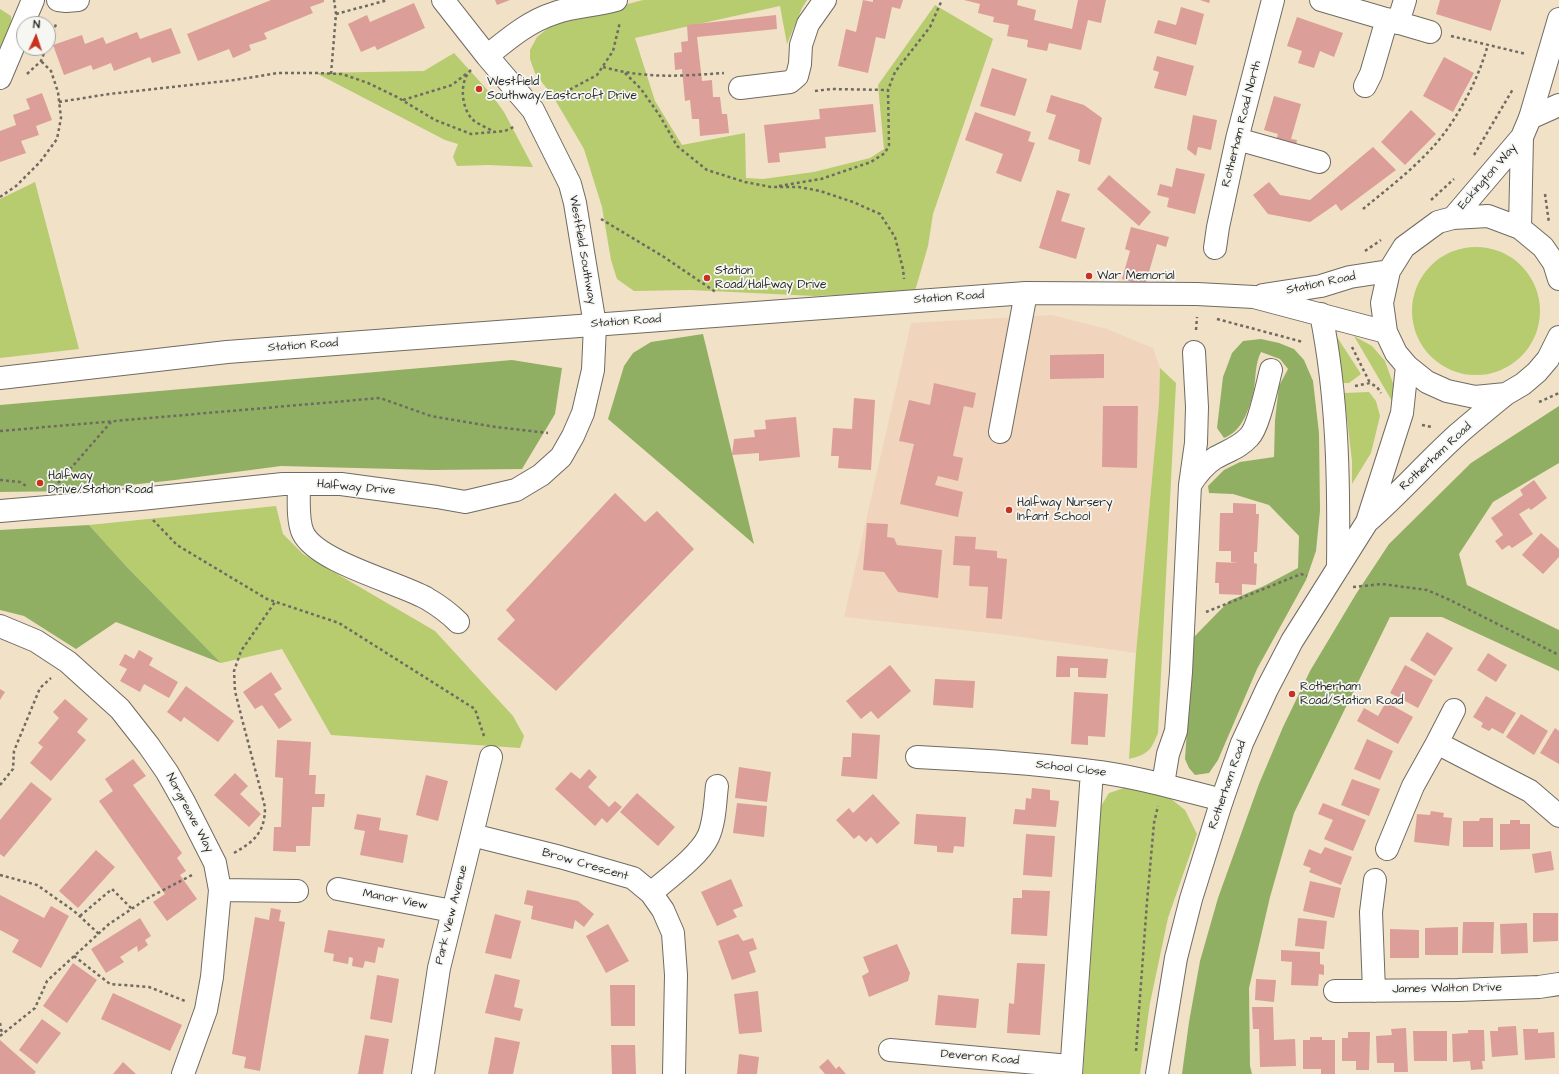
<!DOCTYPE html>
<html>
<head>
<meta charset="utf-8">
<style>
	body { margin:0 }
	#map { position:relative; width:1559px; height:1074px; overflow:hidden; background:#f1e1c7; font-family:"Architects Daughter",sans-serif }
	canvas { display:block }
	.north { position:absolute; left:16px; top:16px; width:40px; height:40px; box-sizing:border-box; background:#f6f6f2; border:1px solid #a5a5a2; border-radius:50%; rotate:3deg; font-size:11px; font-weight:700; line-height:16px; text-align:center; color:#2b2b2b }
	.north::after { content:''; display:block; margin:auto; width:14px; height:18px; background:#c8321e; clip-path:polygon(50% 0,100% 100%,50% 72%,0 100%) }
</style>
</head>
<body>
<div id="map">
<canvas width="1559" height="1074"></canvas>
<div class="north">N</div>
</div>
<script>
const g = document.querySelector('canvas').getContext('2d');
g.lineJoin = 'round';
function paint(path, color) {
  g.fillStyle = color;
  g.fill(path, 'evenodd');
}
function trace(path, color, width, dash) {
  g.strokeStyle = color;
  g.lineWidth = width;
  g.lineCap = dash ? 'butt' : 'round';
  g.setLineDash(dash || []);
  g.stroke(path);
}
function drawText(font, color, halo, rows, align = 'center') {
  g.font = font + ' "Architects Daughter",sans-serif';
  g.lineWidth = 3.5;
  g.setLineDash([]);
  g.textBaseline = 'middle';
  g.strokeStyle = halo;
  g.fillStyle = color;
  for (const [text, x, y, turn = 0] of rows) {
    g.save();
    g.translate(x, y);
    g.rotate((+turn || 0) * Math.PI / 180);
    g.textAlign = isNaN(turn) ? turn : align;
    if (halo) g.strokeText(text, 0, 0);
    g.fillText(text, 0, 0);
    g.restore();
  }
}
const built = new Path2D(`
	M1052 315 1107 329 1153 348 1160 368 1159 403 1136 653 1007 635 844 617 911 323Z`);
const green = new Path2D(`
	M643 0H807L802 8 787 44 780 6 635 38 655 101 682 145 745 133 746 178 763 179 814 172 870 158 884 149 878 85 935 5 993 39 933 214 928 246 915 291 904 292 815 296 690 290 634 291 617 279 611 260 602 207 584 149 554 98 535 73 530 59V50L537 37 553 24Z
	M0 9 11 16 12 24 0 56Z
	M454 53 491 94 504 112 533 167 488 165 457 166 453 157 458 144 445 140 316 73 424 71Z
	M35 182 79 349 0 358V199Z
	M1412 311a64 64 0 1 1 128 0a64 64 0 1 1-128 0Z
	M1354 336 1372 346 1385 361 1394 386 1392 401Z
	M1337 337 1361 374 1349 383H1342L1333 338Z
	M1160 368 1176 383 1158 733C1151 750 1149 754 1129 759L1136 653 1159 403Z
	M1369 392 1376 401 1380 416 1371 453 1352 484V461L1344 393Z
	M276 506 283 534 303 554 435 631 513 716 524 736 520 748 331 735 282 649 221 663 127 567 89 525Z
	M1127 787 1166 795 1185 810 1197 834 1168 918 1150 1003 1140 1074H1083L1101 806 1109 793Z`);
const forest = new Path2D(`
	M703 334 754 544 608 419 624 366 633 353 651 342Z
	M1261 339 1279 343 1294 349 1304 360 1313 381 1319 433 1320 511 1316 551 1306 580 1257 669 1218 760 1209 773 1195 775 1189 768 1185 759 1193 638 1229 601 1264 586 1298 568 1299 536 1269 505 1233 494 1209 493 1208 486 1224 470 1240 462 1274 457 1275 420 1279 386 1288 369 1280 359 1261 352C1255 364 1256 376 1254 389 1250 407 1243 431 1224 438L1217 428 1223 377 1232 353 1243 341Z
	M512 360 562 368 555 414 522 469 432 470 281 466 175 480 75 491 0 492V405Z
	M1559 406V463L1493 502 1459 554 1467 585 1559 630V671L1442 617H1390L1294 813 1270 897 1249 988 1250 1066 1252 1074H1182L1189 1022 1200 961 1218 898 1259 784 1283 727 1310 671 1356 594 1389 544 1471 463Z
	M89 525 127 567 221 663 116 622 76 649 24 616 0 610V530Z`);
const building = new Path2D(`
	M271 0H324V2L310 7 313 13 264 33 267 39 249 45 251 50 233 58 229 49 198 61 187 34Z
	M495 0H510L497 5Z
	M863 0 873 2V0H903L900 9 892 7 885 39 876 37 868 73 838 66 846 29 856 32Z
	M964 0H1018L1017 5 1036 10 1034 20 1072 29 1078 0H1106L1101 23 1088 20 1081 50 1049 43 1047 51 1027 47 1028 40 1007 36 1009 25 993 22 994 17 978 13 980 4Z
	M1200 0H1210L1209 3Z
	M1440 0H1501L1491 31 1436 14Z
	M414 3 425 28 377 50 375 46 361 52 348 24 367 15 370 22Z
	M1181 7 1204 14 1196 45 1154 33 1158 20 1176 25Z
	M776 15 777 29 697 37 702 81 712 80 713 97H720L722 114H727L729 133 700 136 699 119H692L690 100 685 101 682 69 675 70 674 53 682 52 681 42 688 41 687 25Z
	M1297 17 1343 33 1334 57 1320 51 1314 68 1298 63 1302 51 1287 46Z
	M171 28 181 53 152 63 150 57 114 71 111 63 93 70 91 65 64 75 53 45 82 35 85 44 103 37 106 44 137 32 140 39Z
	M1157 56 1194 66 1186 96 1154 88 1159 72 1153 70Z
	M1444 57 1474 73 1453 112 1423 96Z
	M992 68 1027 79 1015 116 980 106Z
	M42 93 52 120 36 126 39 135 21 141 26 153 0 162V131L16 125 13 115 30 109 26 99Z
	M1051 95 1084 105 1102 118 1090 165 1078 161 1080 150 1048 139 1056 115 1046 112Z
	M1274 96 1301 104 1291 139 1297 140 1295 150 1275 145 1278 134 1264 130Z
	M873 104 876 132 825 137 826 148 779 153 780 162 768 163 764 125 820 119 819 109Z
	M1411 110 1436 134 1405 165 1381 142Z
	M975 112 1031 132 1028 141 1035 143 1021 182 996 173 1003 154 965 140Z
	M1193 115 1217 120 1211 150 1198 147 1196 156 1187 149Z
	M1373 147 1396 170 1341 211 1336 204 1310 222 1268 214 1253 195 1269 182 1280 195 1310 200Z
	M1176 168 1205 174 1195 214 1167 207 1169 198 1157 195 1160 184 1172 187Z
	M1109 175 1151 212 1139 226 1097 189Z
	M1057 190 1070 194 1061 221 1085 228 1076 259 1039 248Z
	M1131 227 1169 237 1166 247 1157 244 1145 286 1122 279 1130 251 1125 249Z
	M1104 354V378L1050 379V355Z
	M934 383 976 393 973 408 964 406 953 456 963 458 958 481 938 476 935 485 963 492 958 517 900 504 914 444 899 441 909 400 930 405Z
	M854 398 875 400 871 470 838 468 839 456H831L833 428 852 429Z
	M1103 406H1138L1137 468 1102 467Z
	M796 417 800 457 759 461V453L732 455 734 439 755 437 754 430 766 429 765 420Z
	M1534 480 1547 498 1531 510 1529 508 1519 514 1533 534 1512 548 1509 545 1502 550 1495 541 1503 535 1491 518 1523 495 1520 490Z
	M615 493 645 522 657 511 694 549 556 691 497 639 515 620 506 610Z
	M1233 503 1256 504V514H1259L1257 552H1254V563L1257 564 1256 585 1242 584V595L1219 594V583H1215L1216 562 1238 563 1231 562V551H1219L1220 513H1233Z
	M867 523 888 524 887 537 894 538 897 545 942 550 938 598 898 592 884 572 863 570Z
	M1541 533 1559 549V557L1543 574 1522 555Z
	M955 536 976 537 975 549 997 551V558L1007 559 1002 619 986 618 988 587 969 586 970 566 953 565Z
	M1427 632 1453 648 1435 676 1410 660Z
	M139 650 153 658 149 665 178 682 169 698 144 684 140 692 120 681 127 669 119 665 125 654 134 659Z
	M1488 653 1507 665 1496 682 1477 670Z
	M1057 656 1108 659 1106 678 1078 677V668H1070V677H1056Z
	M890 665 911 691 878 719 871 711 861 719 846 701Z
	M1405 665 1433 680 1418 708 1390 693Z
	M271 672 282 689 274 694 292 720 279 729 262 705 255 709 243 692Z
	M935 679 975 681 973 708 933 705Z
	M186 686 234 721 218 742 184 717 181 722 167 712Z
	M0 689 5 692 0 700Z
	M1074 692 1108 694 1105 737 1088 736V745L1071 744Z
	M1486 696 1516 713 1503 734 1492 728 1489 731 1481 727 1483 723 1473 717Z
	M65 699 88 719 77 732 86 740 51 781 30 763 43 747 38 743 59 718 53 712Z
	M1386 702 1413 717 1398 744 1357 721 1364 708 1378 716Z
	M1521 714 1548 731 1534 755 1506 737Z
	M1555 728 1559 731V764L1540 753Z
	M852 733 880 735 877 779 841 776 843 757H851Z
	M1367 739 1393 751 1380 780 1354 769Z
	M277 740 311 742 309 775H316L315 794H325L324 807H312L310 846H296V852L273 851 274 827H281L283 778 275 777Z
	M133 759 146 776 133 785 182 853 177 858 186 871 180 875 197 899 167 921 153 902 165 894 99 801 113 791 105 779Z
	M739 767 771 772 767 802 735 798Z
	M589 769 597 777 588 787 609 807 615 801 622 807 607 823 602 818 595 826 555 789 571 772 580 779Z
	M235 773 248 786 240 794 261 814 249 827 214 795Z
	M426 775 448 781 438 821 416 815Z
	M1352 779 1380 789 1369 816 1341 805Z
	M31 782 52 799 4 857 0 854V820Z
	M1032 788 1050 790V800L1059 801 1056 827 1013 824 1015 809 1025 810 1026 798 1031 799Z
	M637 793 675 827 658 846 620 812Z
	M873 794 900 823 877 844 871 837 866 842 859 835 854 839 836 820 849 808 853 813Z
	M737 803 767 806 764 837 733 833Z
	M1323 803 1366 820 1353 851 1324 839 1333 820 1318 814Z
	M1431 811 1444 813 1443 817 1452 818 1449 846 1414 842 1417 814 1430 815Z
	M357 814 381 818 379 830 408 835 403 863 360 855 365 831 354 829Z
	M916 814 966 817 964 847 954 846 953 853 937 852V846L914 844Z
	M1480 818H1493V847H1463V821H1479Z
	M1510 820H1520V824H1530V849L1500 850V824H1510Z
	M1026 834 1055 836 1052 877 1023 875Z
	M1325 847 1352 857 1341 885 1309 872 1311 868 1303 865 1309 849 1321 854Z
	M96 850 115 867 78 908 59 891Z
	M1551 851 1554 870 1535 873 1532 854Z
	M731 879 743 906 733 910 737 917 717 926 701 892Z
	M1310 881 1341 888 1334 918 1303 911Z
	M527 890 578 901 594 914 584 927 575 920 573 929 531 919 533 906 524 904Z
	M1022 890 1050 891 1047 936 1011 934 1013 898H1022Z
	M0 895 44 918 51 906 69 916 41 968 12 952 19 940 0 930Z
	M271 908 281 910 279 921 285 922 260 1071 244 1068 246 1057 232 1054 255 917 269 920Z
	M1533 913H1558V941L1533 942Z
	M495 914 521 921 511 959 485 953Z
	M140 918 151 936 145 940 148 945 138 952 137 946 120 957 124 962 106 973 91 949Z
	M1298 918 1327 921 1324 949 1295 946Z
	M1463 922H1494L1493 953H1462Z
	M1527 923 1528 953 1501 954 1500 924Z
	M608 924 629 961 606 973 586 936Z
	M1458 927V955H1425V928Z
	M1390 929 1419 930V958H1390Z
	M328 930 385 939 383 948 378 947 375 963 365 961 363 968 352 966 353 958 349 957 348 964 333 961 334 954 324 952Z
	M738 934 743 941 753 938 757 949 749 952 756 972 732 980 718 941Z
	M897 944 910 973 908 981 869 997 862 976 869 972 863 957Z
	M1281 950 1320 952V964L1324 965V975L1319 974 1318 986 1291 985 1292 962 1281 961Z
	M73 963 97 980 67 1023 43 1006Z
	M1017 963 1045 964 1040 1035 1007 1033 1009 1003 1014 1004Z
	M495 974 520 980 514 1007 523 1009 520 1021 485 1013Z
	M377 975 399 979 392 1023 370 1019Z
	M1256 979 1276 980 1274 1002 1255 1000Z
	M610 985H635V1026H611Z
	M758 991 762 1032 739 1034 734 994Z
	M113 993 182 1025 170 1051 101 1019Z
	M938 995 979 999 976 1028 935 1025Z
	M1252 1007H1273L1274 1040 1295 1039 1296 1066 1260 1067 1259 1029H1253Z
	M42 1019 61 1033 37 1064 19 1050Z
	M1516 1026 1518 1055 1492 1057 1490 1031H1498V1027Z
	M1406 1028 1408 1072H1394V1063H1377L1376 1036 1392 1035 1391 1029Z
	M1523 1029H1538V1033L1554 1032 1555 1058 1525 1060Z
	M1468 1030H1484L1485 1061H1482L1483 1069 1471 1070 1470 1061 1453 1062 1452 1034 1468 1033Z
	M1413 1031H1447V1061H1414Z
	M1348 1032H1370L1369 1070H1356V1061H1342V1038H1348Z
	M365 1035 389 1039 383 1074H358Z
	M495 1037 520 1042 513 1074H488Z
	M1310 1037H1322V1040H1335V1074H1321V1069H1303V1040H1310Z
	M0 1040 36 1072 34 1074H0Z
	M611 1045H635L636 1074H612Z
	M739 1054 759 1057 757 1074H737Z
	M828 1059 836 1069 839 1066 846 1074H825L819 1067Z
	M123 1062 136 1074H113Z`);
const path = new Path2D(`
	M336 14 388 0
	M1451 36 1526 54
	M48 44 57 22
	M603 67C646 79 680 76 724 73
	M471 70C459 81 461 107 472 119 477 124 488 128 494 132
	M625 73 641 89 660 116 677 146 707 170 745 182 771 187H799L820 191 853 202 880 214 895 237 903 269 904 279
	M27 74 41 61 46 48
	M331 74 336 14 334 0
	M815 91 831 89 888 90
	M554 98 597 75 613 51 620 22
	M403 100 452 85 466 74
	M59 102 109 94 235 80 278 73H316L342 74 368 83 397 97 435 120 471 134 505 131 516 126
	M1474 155 1513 89
	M779 186 821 179 871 162 885 153 889 145 888 90 895 72 930 27 942 0
	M1545 194 1549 223
	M0 197 16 186 40 162 57 139 61 118 58 92 51 71 41 61
	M1431 200 1454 179
	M1363 209C1386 190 1411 171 1432 148 1456 122 1479 79 1488 44
	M601 219 664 257 717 293
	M1365 251 1381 240
	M1217 319 1303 342
	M1196 330 1197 317
	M1352 347 1370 383
	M1355 386 1370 383 1377 387 1381 393
	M1539 402 1559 393
	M1422 425 1432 427
	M0 431 380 398 431 416 496 427 548 433
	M0 480 20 482 26 486
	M58 483 111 422
	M153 520 177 545 267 599 339 623 475 709 484 736
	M1353 587 1382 584 1427 590 1450 600 1559 655
	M1206 612 1301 574 1307 576
	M0 785 13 769 14 751 40 688 51 678
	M234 853C255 841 265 832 265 807L242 719 235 691 234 671 241 651 275 602
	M0 875 37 885 74 911 99 934
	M80 916 112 889 132 909
	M74 956 110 984 149 987 185 1001
	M0 1023 2 1034
	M0 1036 35 1008 47 981 109 924 148 898 194 874
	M1136 1051 1147 902 1154 823 1158 806`);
const minor = new Path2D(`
	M58 0 66 1 78 0
	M1321 0 1430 32
	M1398 23 1405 0
	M487 56C508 39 529 21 555 13 574 6 596 6 616 0
	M0 78 33 0
	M1365 86 1371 74 1387 19
	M740 88 790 82 797 76 800 64 801 45 808 24 825 0
	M1530 118 1559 105
	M1237 139 1319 162
	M1215 248 1218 227 1237 139 1273 0
	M1000 432 1026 293
	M299 484C299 497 297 520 303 533 317 562 397 582 426 598 438 605 448 612 458 622
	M1190 485C1197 474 1204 465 1215 458 1227 451 1239 448 1249 437 1259 427 1267 385 1271 370
	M0 511 141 499 283 484H341L437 497 465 502 516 490 541 475 561 457 573 436 583 413 593 370 595 325 575 203 570 184 533 110 487 56 443 0
	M0 626 36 641 68 662 120 709 149 746 167 772 184 802 215 863 220 890 212 977 206 1010 183 1074
	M1437 743 1454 710
	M917 757C975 760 1033 763 1091 771 1135 776 1178 789 1222 800
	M1163 784 1168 754 1176 731 1181 672 1190 485 1196 443 1197 407 1194 352
	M472 835 560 857 633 878 651 893 663 910 673 933 676 975 674 1074
	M1387 849 1413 786 1437 743 1530 791 1559 816
	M338 889 452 911
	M220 890 297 891
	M651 893C667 879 699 856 708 837 715 822 715 802 717 786
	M1335 991 1458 990 1539 987 1559 984
	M1374 991 1371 912 1375 880
	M890 1050 1070 1066
	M423 1074 439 968 491 757
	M1071 1074 1092 771`);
const major = new Path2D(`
	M1453 218 1522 137 1530 118 1559 19
	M1520 228 1522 137
	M1559 279 1554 263 1543 247 1520 228 1488 216 1453 218 1438 222 1404 247 1389 271 1382 303 1386 332 1396 353 1407 366 1427 382 1447 391 1475 397 1506 394 1523 384 1537 372 1548 359 1559 337
	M1263 295 1321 286 1350 277 1389 271
	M1321 314C1338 398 1339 483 1338 568
	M0 378 227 352 1026 293 1197 294 1254 297 1386 332
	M1367 522C1399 494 1427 462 1458 434 1474 420 1490 407 1506 394
	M1157 1074 1176 958 1191 899 1222 800 1242 743 1267 689 1292 641 1367 522 1402 413 1407 366`);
const markers = [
	[479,89,4,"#c8321e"],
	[1089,276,4,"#c8321e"],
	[707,278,4,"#c8321e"],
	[40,483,4,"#c8321e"],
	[1009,510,4,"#c8321e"],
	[1292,694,4,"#c8321e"]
];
const poiNames = [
	["Westfield",487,82],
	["Southway/Eastcroft Drive",487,96],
	["Station",715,271],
	["Road/Halfway Drive",715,285],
	["War Memorial",1097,276],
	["Halfway",48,476],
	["Drive/Station Road",48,490],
	["Halfway Nursery",1017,503],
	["Infant School",1017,517],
	["Rotherham",1300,687],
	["Road/Station Road",1300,701]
];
const streetNames = [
	["Rotherham Road North",1242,124,-76],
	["Eckington Way",1488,177,-49],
	["Westfield Southway",582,250,80],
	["Station Road",1321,284,-12],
	["Station Road",949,298,-4],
	["Station Road",626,322,-4],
	["Station Road",303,346,-4],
	["Rotherham Road",1436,457,-43],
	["Halfway Drive",356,488,5],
	["School Close",1071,769,7],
	["Rotherham Road",1228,785,-71],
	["Norgreave Way",189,813,62],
	["Brow Crescent",585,865,16],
	["Manor View",395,900,11],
	["Park View Avenue",452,915,-76],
	["James Walton Drive",1447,989,-1],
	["Deveron Road",980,1058,5]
];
paint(built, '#f0d5bc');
paint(green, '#b7cb6f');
paint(forest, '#91af62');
paint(building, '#dc9e98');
trace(minor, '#706b62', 24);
trace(major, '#706b62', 24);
trace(path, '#706b62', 2.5, [3, 3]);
trace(minor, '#fff', 22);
trace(major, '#fff', 22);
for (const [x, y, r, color] of markers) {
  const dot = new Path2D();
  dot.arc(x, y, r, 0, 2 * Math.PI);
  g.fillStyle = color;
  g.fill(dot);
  trace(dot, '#f6f6f2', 1.5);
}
drawText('12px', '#2b2b2b', '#f6f6f2', poiNames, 'left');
drawText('12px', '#2b2b2b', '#f6f6f2', streetNames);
</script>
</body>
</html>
